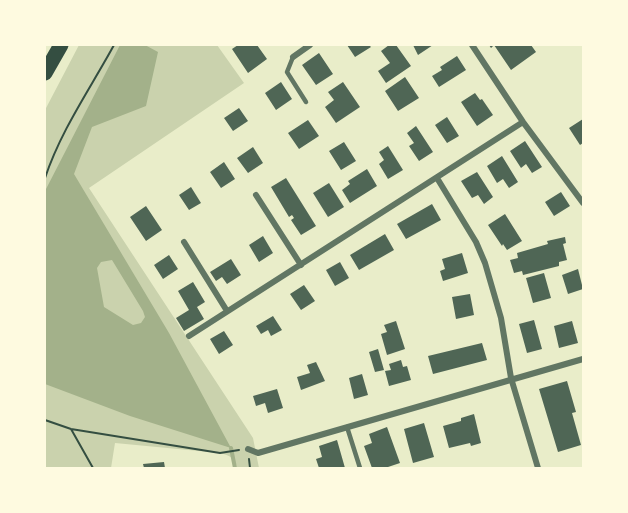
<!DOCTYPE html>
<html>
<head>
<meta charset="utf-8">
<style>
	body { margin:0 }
	#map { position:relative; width:628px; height:513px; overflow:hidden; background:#e9edc9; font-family:Quicksand,sans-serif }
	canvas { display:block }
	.frame { position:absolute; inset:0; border:46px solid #fefae0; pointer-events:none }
</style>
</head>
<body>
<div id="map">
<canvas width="628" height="513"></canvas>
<div class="frame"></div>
</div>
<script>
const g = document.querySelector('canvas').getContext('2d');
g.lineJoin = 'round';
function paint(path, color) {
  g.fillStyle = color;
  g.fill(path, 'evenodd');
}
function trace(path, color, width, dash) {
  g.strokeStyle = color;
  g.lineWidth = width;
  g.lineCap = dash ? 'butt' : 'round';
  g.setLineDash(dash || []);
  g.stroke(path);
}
const green = new Path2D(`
	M79 45H217L244 83 89 188 253 438 259 468H237C235 457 230 456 220 453L115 443 111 468H45V110Z`);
const water = new Path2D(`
	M120 45H145L158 52 146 106 92 127 74 174 169 333 231 448 130 416 45 384V191ZM112 260 143 311 145 317 141 323 133 325 104 307 97 268 101 262Z`);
const stream = new Path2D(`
	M231 448 235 468`);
const building = new Path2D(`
	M238 45H257L267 59 248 73 232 49Z
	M347 45H369L371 47 355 57Z
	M389 45H396L411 66 386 83 378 71 390 63 381 51Z
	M413 45H433L418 55Z
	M489 45H531L536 52 511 70 494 45 491 48Z
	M319 53 333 74 316 85 302 65Z
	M457 56 466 70 439 87 432 76 442 70 440 67Z
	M405 77 419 98 398 111 385 91Z
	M281 82 292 99 276 110 265 93Z
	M343 82 360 107 336 123 325 107 334 100 328 92Z
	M475 93 480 100 482 99 493 115 477 126 461 102Z
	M239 108 248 121 233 131 224 118Z
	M447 117 459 136 447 143 435 125Z
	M583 119V143L580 145 569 128Z
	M308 120 319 136 299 149 288 133Z
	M416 126 433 152 419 161 409 146 414 143 407 133Z
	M525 141 542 167 532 173 526 164 521 168 510 151Z
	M344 142 356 161 341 170 329 151Z
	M388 146 403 170 388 179 379 164 384 160 379 152Z
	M253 147 263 163 248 173 237 158Z
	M502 156 518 182 509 188 503 179 497 183 487 166Z
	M224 162 235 179 221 188 210 172Z
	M367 169 377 186 350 203 342 190 350 184 348 181Z
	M477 172 493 197 484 204 478 195 472 198 461 181Z
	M286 178 316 226 301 235 291 220 294 218 292 215 289 217 271 187Z
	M329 183 344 207 328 217 313 193Z
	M191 187 201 203 189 210 179 195Z
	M561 192 570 206 554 216 545 202Z
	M432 204 441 220 406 239 397 224Z
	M146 206 162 230 146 241 130 217Z
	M505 214 522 241 507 250 503 244 502 246 488 225Z
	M385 234 394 250 359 270 350 255Z
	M263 236 273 253 259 262 249 245Z
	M565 237 566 243 563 244 567 260 559 262V266L523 275 522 271 514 273 510 260 518 258 517 253 548 244 547 241Z
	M462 253 468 273 443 281 440 271 445 269 442 259Z
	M169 255 178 269 163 279 154 265Z
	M231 259 241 275 227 284 222 277 216 281 210 272Z
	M340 262 349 278 335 286 326 270Z
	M578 269 583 289 568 294 562 275Z
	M544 273 551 298 533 303 526 278Z
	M193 282 205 302 197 307 204 319 184 331 176 318 189 310 178 291Z
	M304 285 315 301 301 310 290 294Z
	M470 294 474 315 456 319 452 297Z
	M273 316 282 330 271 336 268 330 261 334 256 326Z
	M534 320 542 349 527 353 519 324Z
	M396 321 405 349 387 355 381 334 387 332 384 325Z
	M572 321 578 343 559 348 554 326Z
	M224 331 233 345 219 354 210 339Z
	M482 343 487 360 433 374 428 356Z
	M378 349 384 370 375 372 369 352Z
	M401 360 403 367 407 366 411 380 389 386 385 371 391 370 389 364Z
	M316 362 325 381 301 390 297 377 310 373 307 365Z
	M362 374 368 395 354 399 349 378Z
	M567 381 576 412 572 413 581 445 558 452 539 389Z
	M277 389 283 408 268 413 265 403 256 406 253 396Z
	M474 414 481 443 471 446 470 443 449 448 443 426 461 421V418Z
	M424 423 434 457 413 463 404 429Z
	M387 427 400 463 385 468H372L364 446 372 443 369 434Z
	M337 440 345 468H319L316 459 322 457 319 446Z
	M164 462 165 468H144L143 464Z`);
const path = new Path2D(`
	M45 178C61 130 90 89 114 45
	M45 420 71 429 220 453 239 450
	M71 429 93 468
	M249 459 250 468`);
const service = new Path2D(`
	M293 57 287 72 306 102
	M347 427 360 468`);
const minor = new Path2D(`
	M472 45 523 122 583 203
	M293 57 310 45
	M437 178 476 242 485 263 501 318 511 378 538 468
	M256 195 301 265
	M184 242 227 311
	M189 336 523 122
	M248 449 258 453 583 359`);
const motorway = new Path2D(`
	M45 73 61 45`);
paint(green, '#cad2ad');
paint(water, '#a3b18a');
trace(stream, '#a3b18a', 4);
paint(building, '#4f6655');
trace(path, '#344e41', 2);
trace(service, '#617663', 4.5);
trace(minor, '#617663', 6);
trace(motorway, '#344e41', 15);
</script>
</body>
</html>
